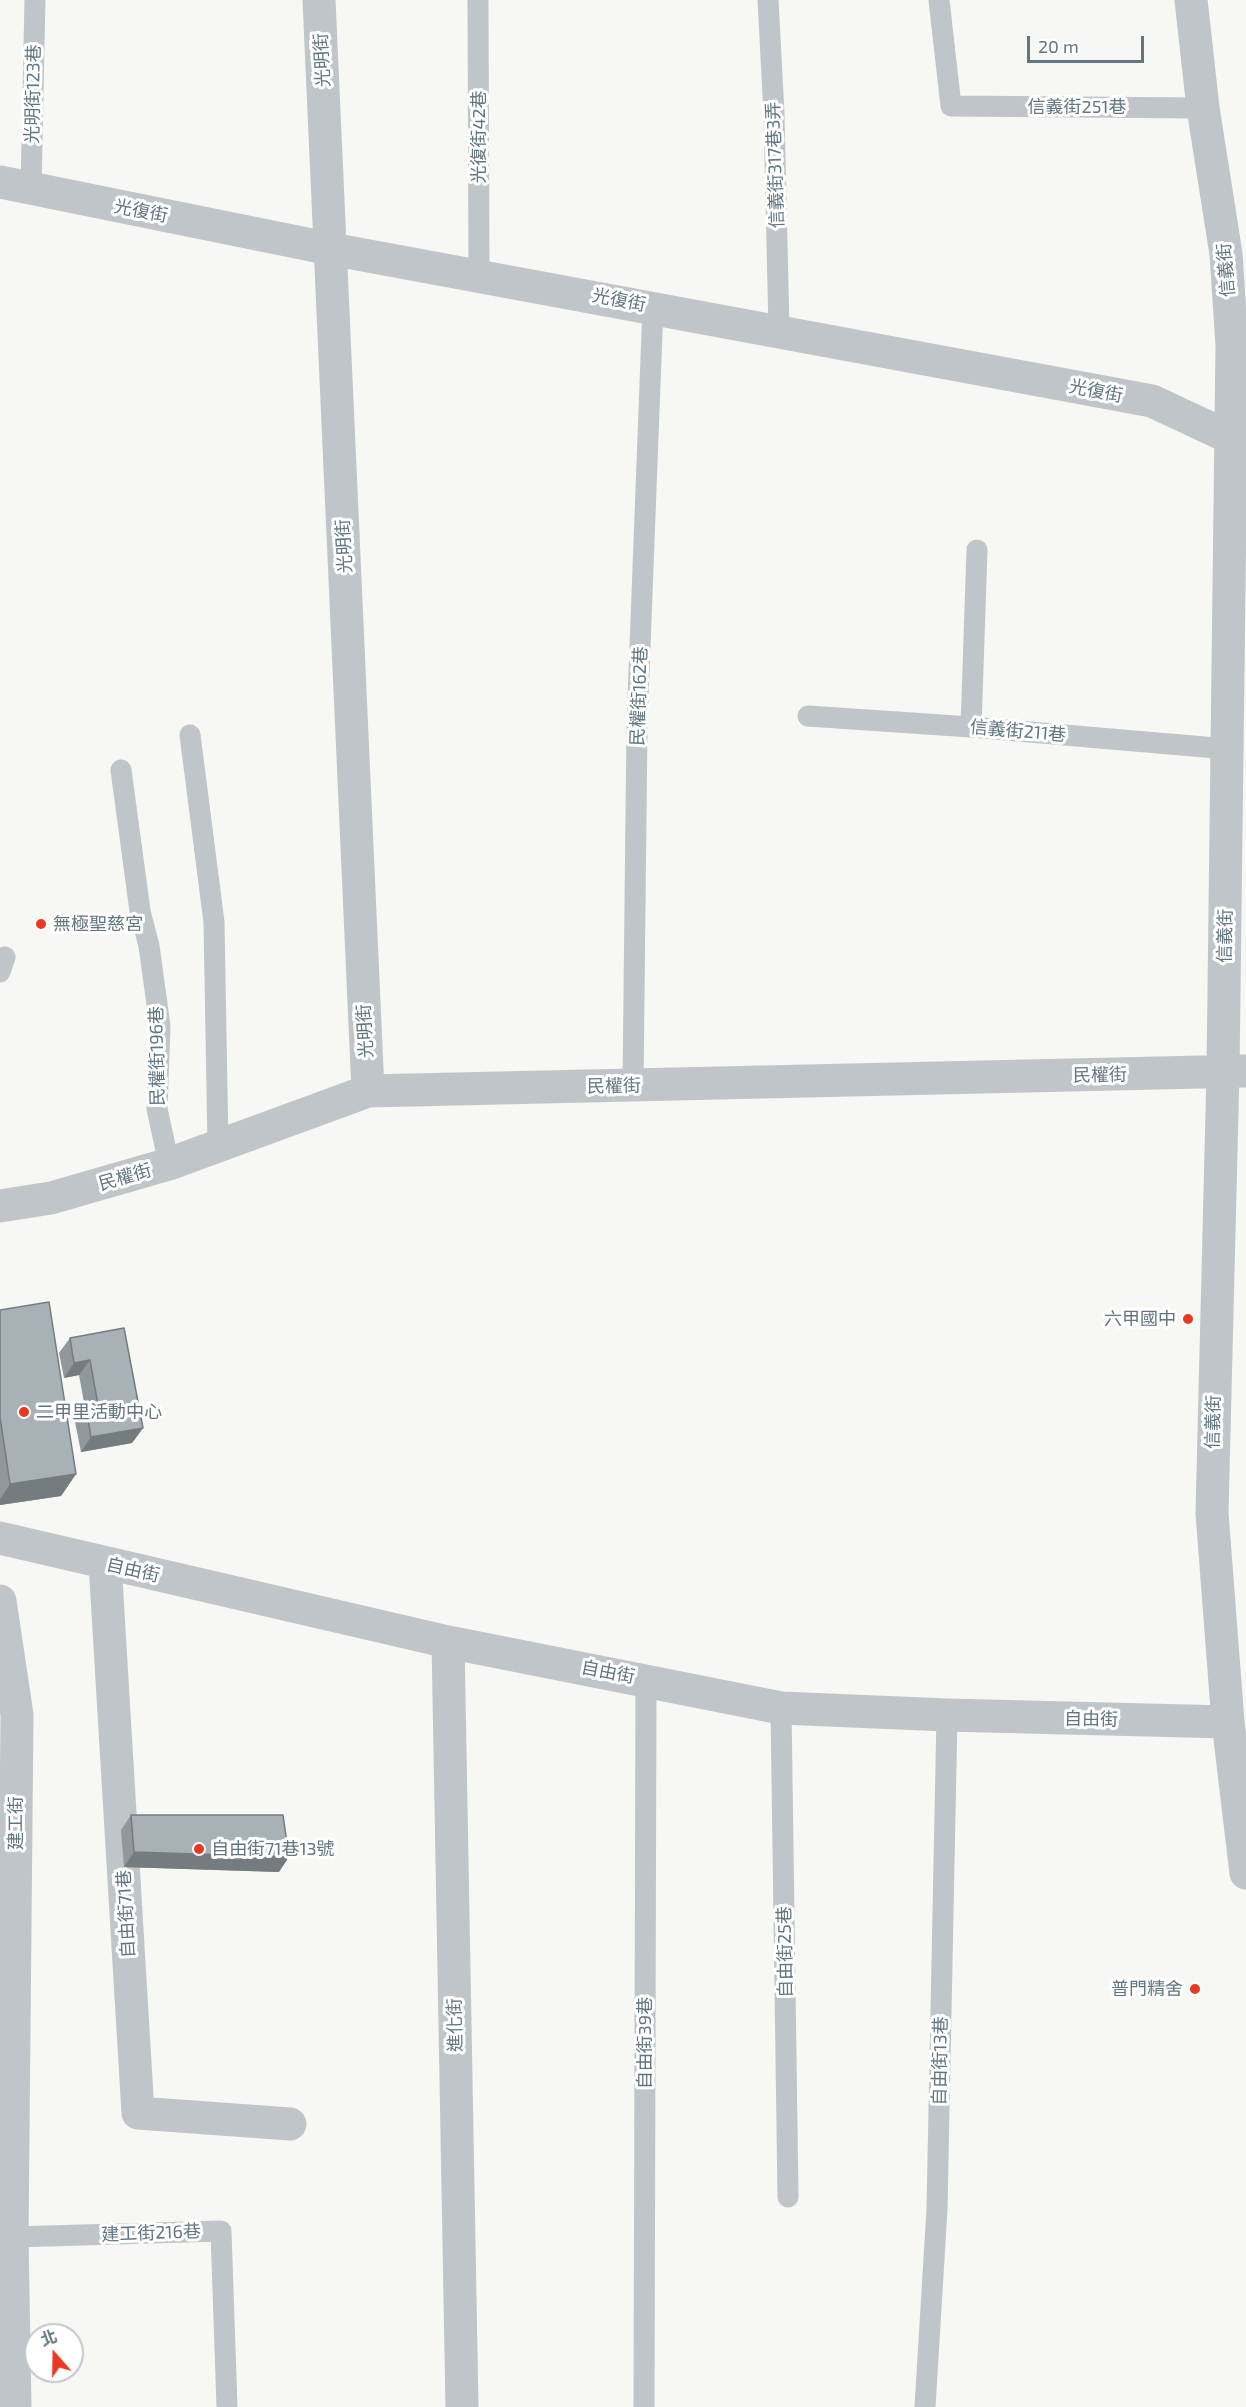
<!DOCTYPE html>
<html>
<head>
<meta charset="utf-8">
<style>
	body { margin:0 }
	#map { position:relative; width:1246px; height:2407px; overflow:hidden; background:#f7f7f3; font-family:"Exo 2","Noto Sans TC",sans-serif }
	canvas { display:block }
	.north { position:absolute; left:24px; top:2323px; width:60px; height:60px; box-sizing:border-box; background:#fff; border:2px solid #c0c8cc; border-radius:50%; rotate:340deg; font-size:16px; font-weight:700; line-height:24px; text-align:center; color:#617680 }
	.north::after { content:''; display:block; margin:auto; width:21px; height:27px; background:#ea3720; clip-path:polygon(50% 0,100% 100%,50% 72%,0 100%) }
	.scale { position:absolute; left:1027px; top:36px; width:117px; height:27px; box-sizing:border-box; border:3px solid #617680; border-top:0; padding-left:8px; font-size:18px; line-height:21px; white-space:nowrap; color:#617680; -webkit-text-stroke:4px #fff; paint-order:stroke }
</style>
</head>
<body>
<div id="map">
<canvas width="1246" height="2407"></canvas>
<div class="north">北</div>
<div class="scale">20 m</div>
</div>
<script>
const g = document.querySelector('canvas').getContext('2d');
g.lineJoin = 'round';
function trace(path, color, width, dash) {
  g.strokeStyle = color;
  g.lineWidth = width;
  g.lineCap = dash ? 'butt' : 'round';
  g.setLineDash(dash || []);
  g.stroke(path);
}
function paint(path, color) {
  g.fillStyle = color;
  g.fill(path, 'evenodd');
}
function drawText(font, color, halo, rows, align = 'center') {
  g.font = font + ' "Exo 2","Noto Sans TC",sans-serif';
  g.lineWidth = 6;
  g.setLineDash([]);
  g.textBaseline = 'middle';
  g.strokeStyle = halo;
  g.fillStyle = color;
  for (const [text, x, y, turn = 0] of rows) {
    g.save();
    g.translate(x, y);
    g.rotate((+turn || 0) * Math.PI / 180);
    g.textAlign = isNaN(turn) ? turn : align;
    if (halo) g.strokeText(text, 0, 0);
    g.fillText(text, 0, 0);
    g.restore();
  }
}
const lane = new Path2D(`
	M478 0 479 274
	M768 0 774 114 779 330
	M939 0 951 106 1203 108
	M31 189 35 0
	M808 716 971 727 1228 749
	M971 727 977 550
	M190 735 214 922 218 1146
	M121 770 140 911 149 946 160 1026 157 1109 169 1164
	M0 972 5 957
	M633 1086 637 725 653 306
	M781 1708 788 2197
	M12 2237 221 2231 227 2407
	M644 2407 646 1679
	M925 2407 937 2209 947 1715`);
const street = new Path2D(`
	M319 0 368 1091
	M1191 0 1203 108 1226 254 1232 345 1223 1072 1212 1513 1228 1722 1246 1873
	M0 182 331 249 1152 401 1231 438
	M0 1206 51 1198 169 1164 368 1091 1246 1071
	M0 1538 448 1642 781 1708 947 1715 1228 1722
	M105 1563 138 2113 290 2124
	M0 1601 17 1715 12 2237 15 2407
	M448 1642 462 2407`);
const wall = new Path2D(`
	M0 1310 76 1474 61 1496 0 1505Z
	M124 1328 143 1428 132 1443 81 1452 75 1422 85 1408 79 1375 64 1378 59 1353 70 1338Z
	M131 1815 279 1872 124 1867 121 1830Z`);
const shadedWall = new Path2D(`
	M90 1360 79 1375 64 1378 74 1363Z
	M143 1428 132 1443 81 1452 91 1437Z
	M76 1474 61 1496 0 1505V1499L10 1484Z
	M134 1852 289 1857 279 1872 124 1867Z`);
const building = new Path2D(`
	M49 1302 76 1474 10 1484 0 1417V1310Z
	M124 1328 143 1428 91 1437 86 1407 98 1405 90 1360 74 1363 70 1338Z
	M131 1815H283L289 1857 134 1852Z`);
const markers = [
	[41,924,6,"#ea3720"],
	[1188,1319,6,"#ea3720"],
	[24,1412,6,"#ea3720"],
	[199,1849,6,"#ea3720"],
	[1195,1989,6,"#ea3720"]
];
const streetNames = [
	["光明街",322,60,-93],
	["光明街123巷",33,94,-89],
	["信義街251巷",1077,107],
	["光復街42巷",479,137,-90],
	["信義街317巷3弄",775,165,-92],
	["光復街",141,211,11],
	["信義街",1226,270,-95],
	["光復街",619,300,11],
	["光復街",1096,391,11],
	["光明街",344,546,-93],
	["民權街162巷",639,696,-88],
	["信義街211巷",1018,731,5],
	["信義街",1225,936,-89],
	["光明街",365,1031,-93],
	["民權街196巷",157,1056,-91],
	["民權街",1100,1075,-1],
	["民權街",614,1086,-1],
	["民權街",125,1177,-16],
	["信義街",1213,1422,-89],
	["自由街",133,1570,13],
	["自由街",608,1672,11],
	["自由街",1091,1719,1],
	["建工街",16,1823,-90],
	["自由街71巷",126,1914,-93],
	["自由街25巷",785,1952,-91],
	["進化街",455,2025,-91],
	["自由街39巷",645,2043,-90],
	["自由街13巷",940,2061,-89],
	["建工街216巷",151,2233,-2]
];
const poiNames = [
	["無極聖慈宮",53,924],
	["六甲國中",1176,1319,"right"],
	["二甲里活動中心",36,1412],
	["自由街71巷13號",211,1849],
	["普門精舍",1183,1989,"right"]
];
trace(lane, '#bfc5c8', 21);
trace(street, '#bfc5c8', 33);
paint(wall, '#90989d');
paint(shadedWall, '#757c7f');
paint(building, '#a7b1b6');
trace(building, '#757c7f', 1.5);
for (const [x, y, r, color] of markers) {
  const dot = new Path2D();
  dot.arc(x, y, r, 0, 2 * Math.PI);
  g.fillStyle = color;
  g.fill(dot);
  trace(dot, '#fff', 2);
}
drawText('18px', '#617680', '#fff', streetNames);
drawText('18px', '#617680', '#fff', poiNames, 'left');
</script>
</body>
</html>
